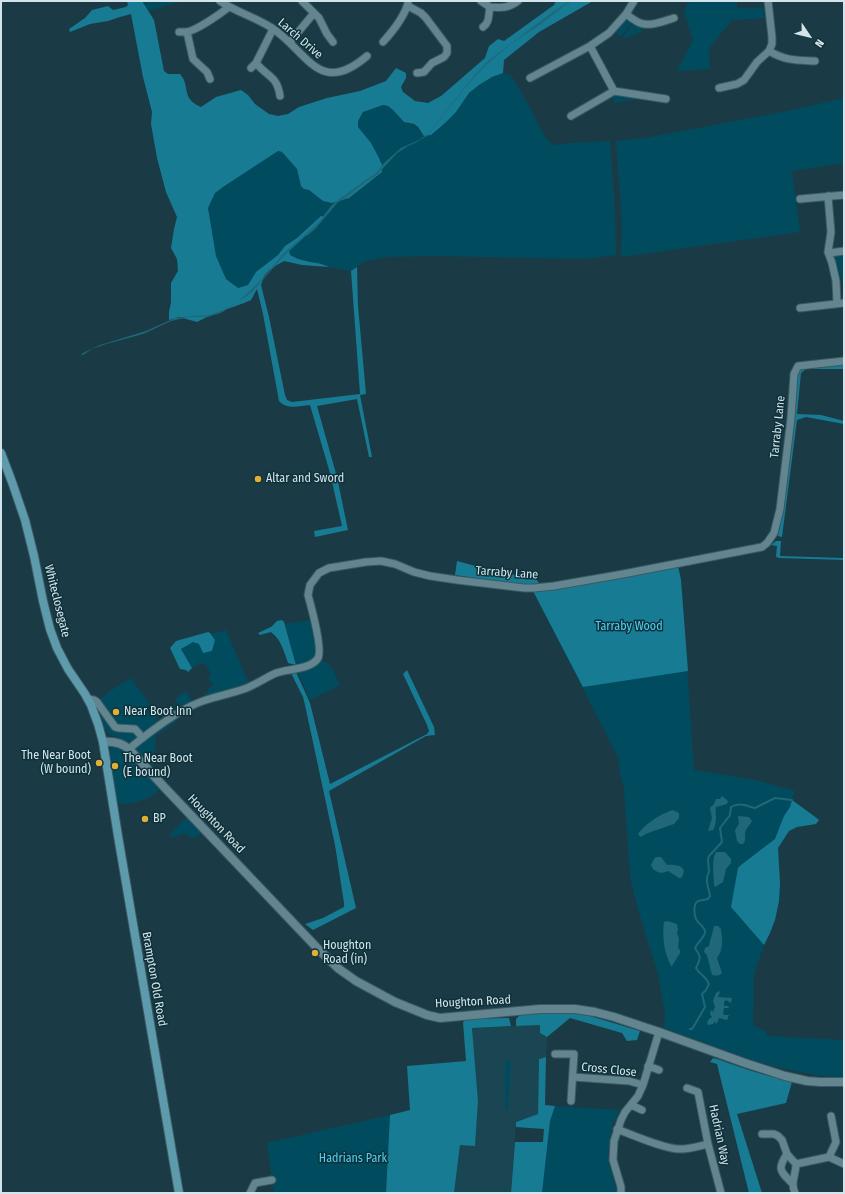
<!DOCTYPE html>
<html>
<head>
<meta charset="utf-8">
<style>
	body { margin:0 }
	#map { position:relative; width:845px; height:1194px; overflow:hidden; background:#1a3b45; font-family:"Fira Sans Condensed",sans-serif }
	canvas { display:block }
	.frame { position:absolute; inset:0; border:2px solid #d3e5eb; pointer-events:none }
	.north { position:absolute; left:789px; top:16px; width:40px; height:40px; -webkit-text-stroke:3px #0f313a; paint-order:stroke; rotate:125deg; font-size:11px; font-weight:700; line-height:16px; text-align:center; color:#d3e5eb }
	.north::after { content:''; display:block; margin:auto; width:14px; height:18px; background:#d3e5eb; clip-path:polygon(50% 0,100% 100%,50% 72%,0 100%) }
</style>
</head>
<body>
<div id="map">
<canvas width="845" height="1194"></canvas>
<div class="frame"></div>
<div class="north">N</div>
</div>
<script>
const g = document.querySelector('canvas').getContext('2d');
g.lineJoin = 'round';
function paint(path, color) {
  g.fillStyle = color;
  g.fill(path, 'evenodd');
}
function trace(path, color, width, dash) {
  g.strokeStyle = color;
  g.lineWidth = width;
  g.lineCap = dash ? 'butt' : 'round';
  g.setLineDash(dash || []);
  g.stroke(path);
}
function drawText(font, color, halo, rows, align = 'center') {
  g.font = font + ' "Fira Sans Condensed",sans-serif';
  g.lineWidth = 3;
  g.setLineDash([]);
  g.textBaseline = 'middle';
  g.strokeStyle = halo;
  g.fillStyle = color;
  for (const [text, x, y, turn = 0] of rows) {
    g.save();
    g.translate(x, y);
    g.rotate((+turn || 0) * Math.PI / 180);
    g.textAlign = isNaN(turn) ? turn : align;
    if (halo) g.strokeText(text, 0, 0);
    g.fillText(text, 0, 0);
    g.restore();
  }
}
const built = new Path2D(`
	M540 1025V1033L547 1037 546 1057 539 1060 538 1114 516 1122 511 1193H454L460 1145H475L478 1101 472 1028Z`);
const green = new Path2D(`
	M142 1H181L148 11Z
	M692 1H737V8H763L765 18 732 20 709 48 710 69 677 71 693 40 684 12 687 4Z
	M624 21 633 22 620 37 615 31Z
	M634 23 641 26 642 32 622 39V38Z
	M503 73 511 75 528 104 545 137 553 145 570 143 610 141 615 208 616 255 584 259 437 256 386 257 365 261 351 271 329 267 325 265 305 261 290 255 289 251 312 230 321 216 297 238 285 246 278 255 256 272 248 285 238 288 226 279 216 256 208 208 215 193 223 187 278 151 282 152 297 169 301 186 309 190 323 201 332 203 349 198 371 143C367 138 359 131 358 125 356 113 379 103 388 106 395 109 398 117 403 121 411 127 415 121 420 132L456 112 469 93 479 85 492 77Z
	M615 94 640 97V99L625 101 615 103 612 97Z
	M844 98V163L792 171 800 232 621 257 622 223 616 141 645 138 788 111Z
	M844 253V298L842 293 844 291 842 278 840 276 839 268 834 254Z
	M681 580 694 770 756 780 795 791 792 800 814 816 819 820 816 824 797 827 789 831 778 848 780 885 779 901 754 974 753 1025C759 1030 764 1027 768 1036L844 1040V1077L821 1076 780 1068 752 1060 664 1028 665 1013 658 974 637 906 631 881 629 862 624 788 620 774 618 757 533 591Z
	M311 620 319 653 323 661 331 666 340 685 310 700 299 675 285 624Z
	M226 630 249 684 205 697 204 693H208L207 691 210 687H213V684L209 680V678L211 674 206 665 201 663 192 668 181 649 193 641 199 644 210 652 212 651 215 640 211 634Z
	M131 678 150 705 145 708 149 713 153 711 158 721 133 741H125L109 734 103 726 97 707 99 701 110 691Z
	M186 691 191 699V702L163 718 161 715 178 704 175 700 176 699V698Z
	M178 717C174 726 164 730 156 735L153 767 136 750 137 747 153 733Z
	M115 747 127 752 159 786C158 789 158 790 157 792 151 799 126 806 118 803L116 800 112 769 108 751 110 749Z
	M187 817 190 818 201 831C200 837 196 837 191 838L185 833 171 838 170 834Z
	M511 1059 508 1109 507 1110 505 1108V1067L507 1061Z
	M555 1106 620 1110 612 1125 608 1158 617 1193H542L550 1121Z
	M390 1115 386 1193H274L267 1143Z`);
const forest = new Path2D(`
	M127 1H142L154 20 164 71 168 74H180C191 86 180 98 201 107L216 97 241 90 248 95 255 104 269 114 278 116 288 114 299 107 327 98 360 91 386 81 396 68 406 73V78L401 87 403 92 415 101 428 103 441 96 485 58 489 46 498 39 504 41 554 5 556 1H593L539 32 504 60 503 73 492 77 479 85 469 93 456 112 445 123 431 135 424 136 418 127 414 124 404 122 392 109 388 106 383 105 363 112 358 121V127L371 143 378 156 382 165V172L349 198 332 203 323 201 309 190 304 189 301 186 297 169 282 152 278 151 223 187 215 193 208 208 216 256 226 279 238 288 248 285 256 272 278 255 285 246 297 238 321 216 324 217 312 230 289 251 290 255C295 258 301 260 306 261 314 263 322 263 329 267L302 265 284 261 270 269 264 276 261 285 269 317 285 395 287 400 292 402 360 394 351 271 357 267 358 306 366 394 360 395 372 457H369L357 399 317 406 337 477 348 530 315 537 314 531 342 526 330 473 310 405C299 406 287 410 279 401L263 314 257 289 251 300 244 303 211 315 197 322 179 317 169 320V312L171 302V283L178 271 177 259 171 248 174 229 177 217 166 192 157 158 151 124 152 112 143 77 131 14 120 17 108 21 90 24 70 32 69 29 85 18 92 10 108 6 113 10 126 7 128 5Z
	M844 365V369H806L801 373 797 414 821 415 844 421V424L806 417 797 420 782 537 778 536 784 506 791 449 798 371 803 366Z
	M776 541H781L780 556 844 558V560L779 558 776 557 777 546 771 545Z
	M457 561 509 575 531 573 540 584 523 585 455 575Z
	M678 566 681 580 688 671 583 687 533 591Z
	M282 620 284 622 296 665 288 663C284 652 281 639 271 632L260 635 258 633 271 627 277 621Z
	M208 632 210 633 215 640 212 651 203 653 199 644 193 642 181 649 192 668 188 672 186 670 180 669 170 648 176 641Z
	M407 670 434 727 435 735 426 736 329 791 356 908 313 930 305 924 323 918 344 907V903L335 845 305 705 303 697 291 673 296 672 310 703 330 784 427 734 429 731 427 725 403 674Z
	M792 800 814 816 819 820 816 824 797 827 789 831 778 848 780 883 779 901 775 920 770 933 764 945 731 907 738 868 741 865 775 839 784 816 790 807Z
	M553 1010 580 1013 640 1031 637 1040 627 1041 622 1033 570 1018 547 1037 540 1033V1025L516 1026V1019L520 1015Z
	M509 1018 511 1026 472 1028 478 1101 475 1146 460 1145 454 1193H386L390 1115 410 1110 407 1066 466 1061 463 1022 466 1019Z
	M546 1057 545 1105 555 1106 550 1121 542 1193H511L515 1142H543L544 1129 516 1127V1122L538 1114 539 1059Z
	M713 1058C722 1060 730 1064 740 1067 757 1073 774 1077 792 1082L786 1103 737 1114 762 1193H749L717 1064 710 1062Z`);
const water = new Path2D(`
	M570 1H572L565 5 541 24 512 43 487 64 468 84 427 136 415 143 408 146 397 153 377 175 366 182 347 197 338 202 316 228 308 235 302 238 282 258 253 291 244 298 221 313 207 317H189L171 321 143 334 106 344 92 349 83 355 81 354 100 345 146 331 175 318 194 316 210 315 222 311 238 302 263 278 283 254 319 222 331 206 339 199 377 172 384 163 401 148 419 140 429 133 468 83 487 62 509 45 554 11Z
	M722 796 728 801 727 804 716 807C715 811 716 813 716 817 716 821 715 827 713 830L708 831 712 818 710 808 714 804 716 799H720Z
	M673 810 679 813V818L674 824 648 833 640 837 638 834C646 823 660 814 673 810Z
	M738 816 749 817 752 821C750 825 745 829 745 834 745 839 746 840 743 844H740L737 841 735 830 739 824Z
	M716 852H725L731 859V863L726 869 723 882 715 887 714 885C714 876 711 859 716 852Z
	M656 857H661L667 865C676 864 690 867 681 878H679L668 871C661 874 658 873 653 869L651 865 654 859Z
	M667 921 677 924 678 930 677 933 679 939 678 948 680 950V953L672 966H671C664 952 662 937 664 922Z
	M714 926H718L721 929C722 939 724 949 717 958L722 973C719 976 717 976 712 975L707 955 704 952 705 948 709 946C710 939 713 933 714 926Z
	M720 991V992L718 997 732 998 731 1003 726 1000 724 1002V1006H728L729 1008H724L723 1013 724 1015H729L727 1020 719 1018 717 1023 716 1024 715 1021 713 1024 708 1025 707 1023 709 1019 712 1017 710 1014 711 1010 713 1012 715 1007 713 1001 716 993Z`);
const stream = new Path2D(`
	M690 1029H692L694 1026 705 1007 702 994 706 990 709 984C706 976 700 975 696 968 701 958 701 957 695 948 697 943 705 937 705 932 705 926 699 925 696 919 694 915 693 904 698 901 701 900 705 900 708 899L710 896C709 888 704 880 709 872L708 859 709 856 722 842 720 828 730 815 731 807C740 802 746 806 755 808L775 798 792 800`);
const minor = new Path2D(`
	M220 1C236 12 255 17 272 28 308 52 319 97 367 56
	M302 1 319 18 327 34 333 42
	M481 1 490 7C488 16 490 22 483 27
	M408 6 421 13 426 18 447 46V53L444 57 432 63 424 72 417 73
	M490 7C502 8 509 8 518 1
	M626 14C630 17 635 21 640 23 650 27 664 21 674 18
	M179 32C181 32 184 32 186 32 196 31 220 14 229 7
	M187 32 193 59 207 72 210 79
	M290 42 314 13
	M383 42C393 31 404 18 408 3
	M769 51C786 61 796 60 815 61
	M256 63C267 77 277 75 280 96
	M251 68 256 63 273 29
	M530 78 590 46 609 33 626 14 634 1
	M719 88 737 84 744 80 757 62 769 51 772 44V37L768 1
	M614 91 666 99
	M571 116 614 91 590 46
	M828 196 831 232 828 252 832 263 836 281 837 303
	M800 199 844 195
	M829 253 844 251
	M800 308 844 303
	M88 699 94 700 97 702 115 727 118 728 135 729 143 738
	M129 749C137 742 145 736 153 730 168 719 185 707 203 701 216 696 230 694 244 689 255 685 265 678 276 673 288 669 312 669 318 658 323 649 311 606 308 595L310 585 319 573 329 568 366 562 381 561 395 564 414 572 430 576 457 580 524 588H534L554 586 623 574 762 547 767 543 774 533 780 509 791 418 794 374 798 366 844 361
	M555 1054H574L571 1101
	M648 1066 659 1070
	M573 1077 629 1081 643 1085
	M687 1088 698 1092 708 1144 721 1193
	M631 1105 642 1110
	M617 1129C633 1135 664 1149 680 1149 690 1149 699 1146 708 1144
	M762 1134H774L778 1136 782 1140 787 1154 796 1164C796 1175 790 1182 795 1193
	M787 1154C777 1169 780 1171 792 1183
	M829 1157 836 1142 831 1116
	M796 1164 829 1157 844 1164
	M250 1193 255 1183 272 1180
	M621 1193V1187L613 1160 614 1141 621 1120 625 1112 638 1096 643 1085 659 1032`);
const tertiary = new Path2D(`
	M103 742C113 741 122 743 129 749L166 789 320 951 339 969 356 981 395 1002 427 1015 440 1018 540 1009H575L595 1012 614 1017 659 1032 745 1063 785 1076 807 1081 820 1082H844`);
const secondary = new Path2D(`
	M1 453 12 482 25 520 34 556 43 601 50 629 57 648 68 669 85 694 91 705 98 724 103 742 118 836 179 1193`);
const markers = [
	[258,479,4,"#e0b034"],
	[116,712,4,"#e0b034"],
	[99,763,4,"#e0b034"],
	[115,766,4,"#e0b034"],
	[145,819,4,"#e0b034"],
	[315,953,4,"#e0b034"]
];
const streetNames = [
	["Larch Drive",300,39,41],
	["Tarraby Lane",778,427,-84],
	["Tarraby Lane",507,573,4],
	["Whiteclosegate",57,601,76],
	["Houghton Road",216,824,46],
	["Brampton Old Road",154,979,80],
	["Houghton Road",473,1002,-3],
	["Cross Close",609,1070,6],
	["Hadrian Way",719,1135,78]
];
const poiNames = [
	["Altar and Sword",266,479],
	["Near Boot Inn",124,712],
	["The Near Boot",91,756,"right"],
	["(W bound)",91,770,"right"],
	["The Near Boot",123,759],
	["(E bound)",123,773],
	["BP",153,819],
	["Houghton",323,946],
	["Road (in)",323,960]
];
const parkNames = [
	["Tarraby Wood",629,627],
	["Hadrians Park",353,1159]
];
paint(built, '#194652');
paint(green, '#004c5e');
paint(forest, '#177b94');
paint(water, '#20677a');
trace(stream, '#20677a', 2);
trace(minor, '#3b5961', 9);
trace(tertiary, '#3b5961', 10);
trace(secondary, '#3b5961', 10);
trace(minor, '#628590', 7);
trace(tertiary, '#628590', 8);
trace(secondary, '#5d9aac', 8);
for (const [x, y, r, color] of markers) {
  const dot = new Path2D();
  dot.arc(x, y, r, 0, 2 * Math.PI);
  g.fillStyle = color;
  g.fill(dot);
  trace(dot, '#0f313a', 1.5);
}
drawText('12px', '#d3e5eb', '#0f313a', streetNames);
drawText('12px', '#d3e5eb', '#0f313a', poiNames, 'left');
drawText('12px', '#4fd2f5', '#0f313a', parkNames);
</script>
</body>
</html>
